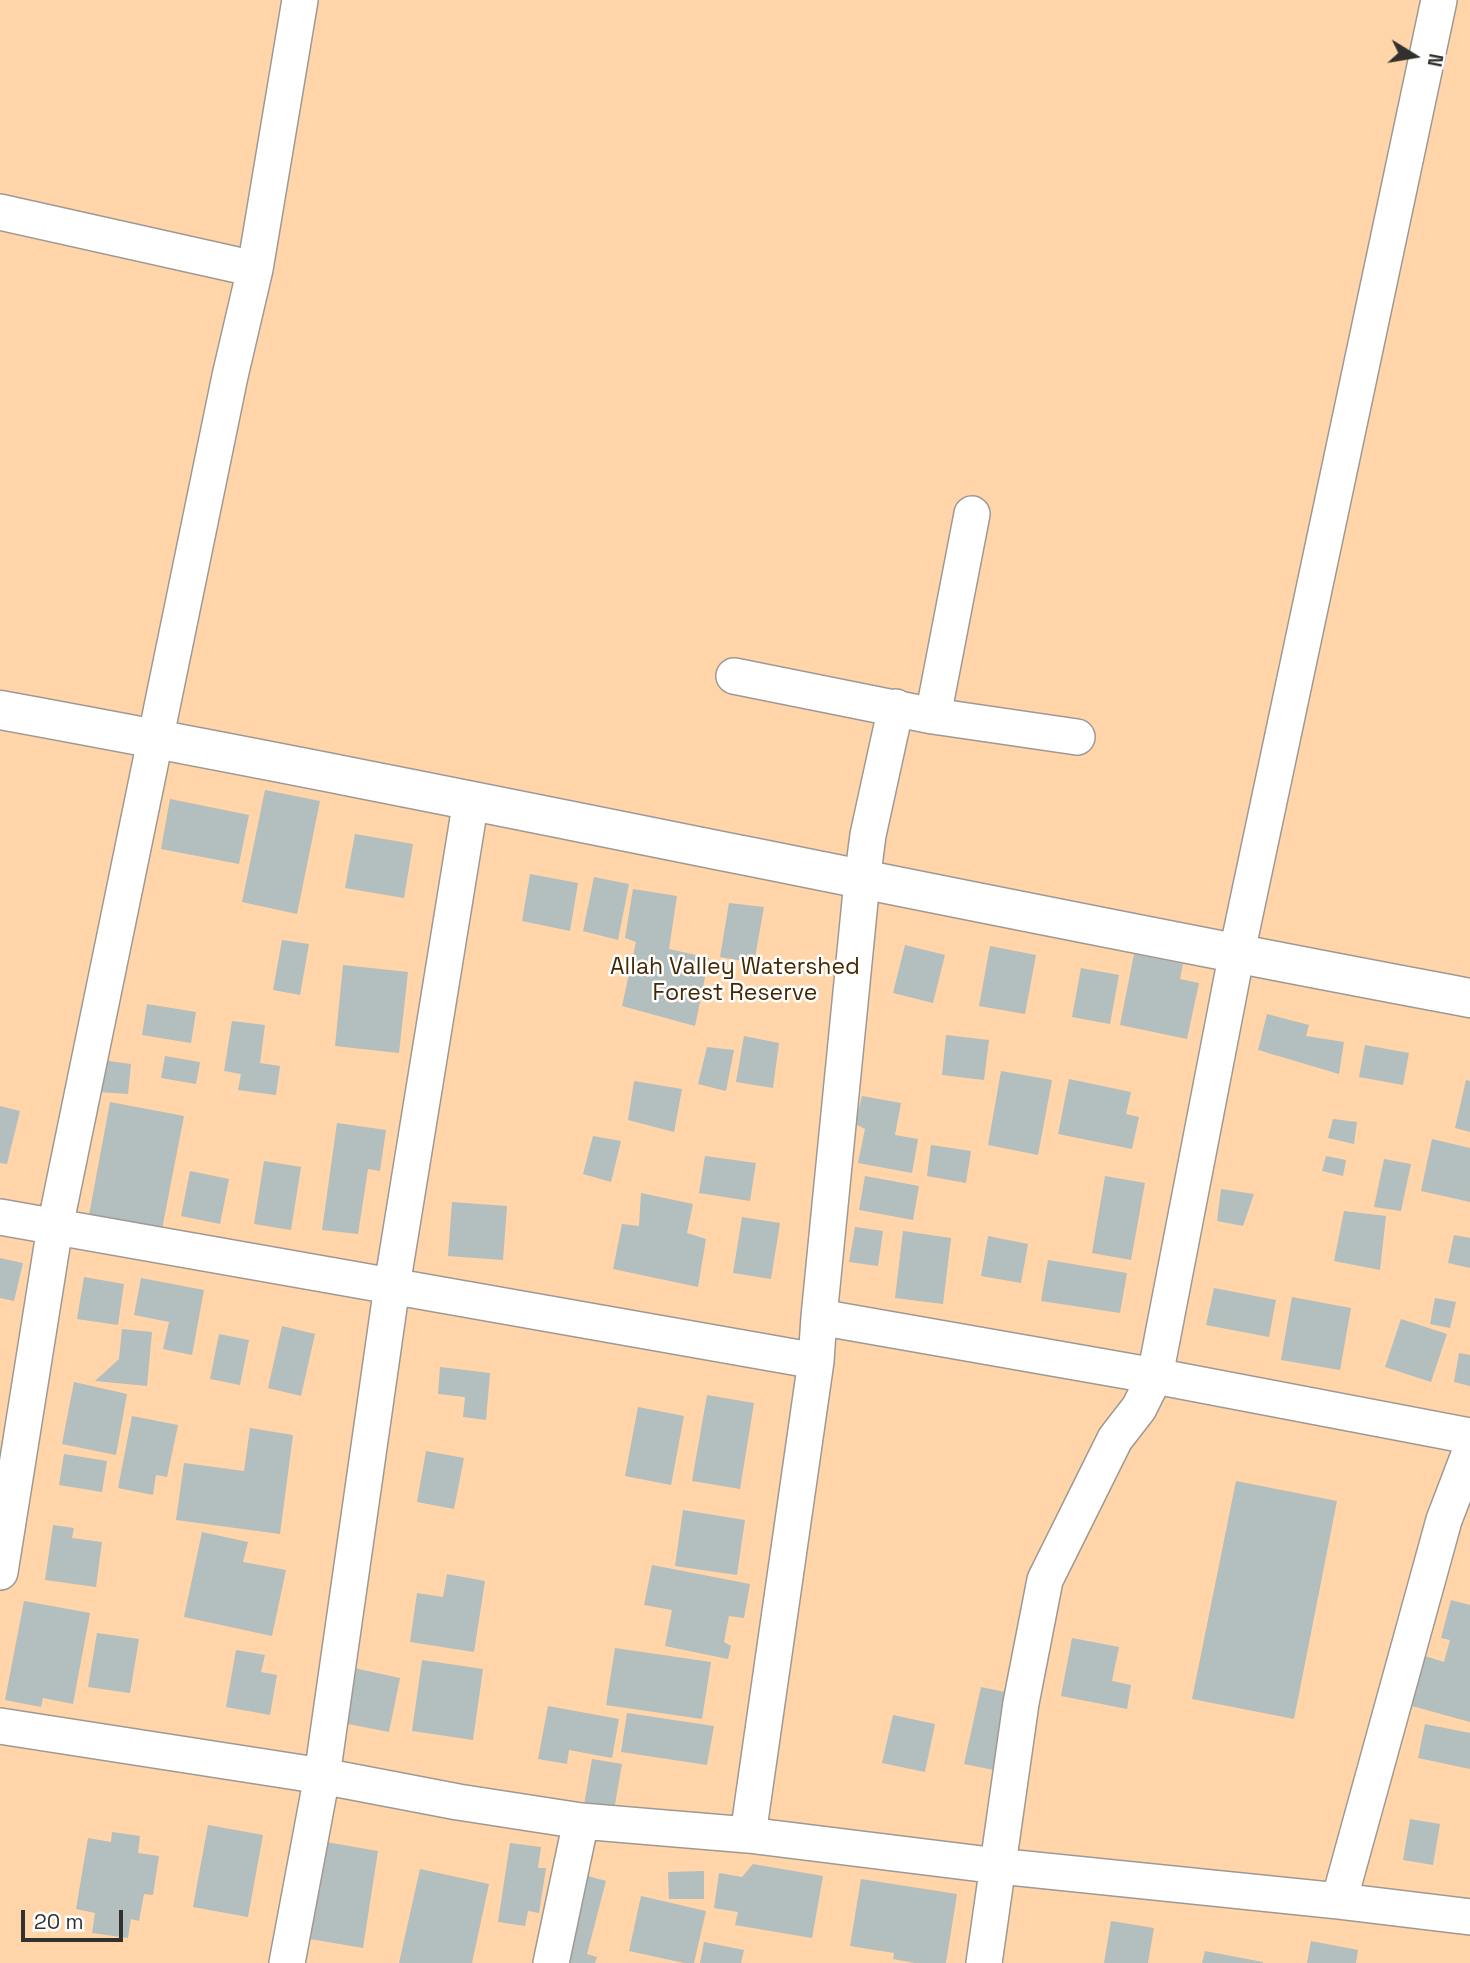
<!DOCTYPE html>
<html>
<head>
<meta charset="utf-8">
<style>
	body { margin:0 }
	#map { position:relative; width:1470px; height:1963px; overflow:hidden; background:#fdf7f0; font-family:"Space Grotesk",sans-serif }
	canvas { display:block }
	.north { position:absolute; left:1379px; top:21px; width:70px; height:70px; -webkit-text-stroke:5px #fff; paint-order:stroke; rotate:101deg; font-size:19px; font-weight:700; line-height:28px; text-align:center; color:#33312e }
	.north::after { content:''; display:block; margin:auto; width:24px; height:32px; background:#33312e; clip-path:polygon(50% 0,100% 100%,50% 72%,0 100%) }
	.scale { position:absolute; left:21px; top:1910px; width:102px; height:32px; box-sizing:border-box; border:4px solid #33312e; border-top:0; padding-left:9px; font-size:21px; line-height:24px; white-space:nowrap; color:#33312e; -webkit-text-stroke:5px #fff; paint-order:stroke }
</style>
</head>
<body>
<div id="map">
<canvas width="1470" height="1963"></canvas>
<div class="north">N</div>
<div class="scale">20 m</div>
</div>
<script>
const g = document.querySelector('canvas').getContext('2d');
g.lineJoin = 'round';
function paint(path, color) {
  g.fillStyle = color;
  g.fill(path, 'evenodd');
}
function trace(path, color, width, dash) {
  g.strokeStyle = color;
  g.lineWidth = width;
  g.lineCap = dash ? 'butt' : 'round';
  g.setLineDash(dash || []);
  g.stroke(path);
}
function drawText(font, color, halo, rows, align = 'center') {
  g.font = font + ' "Space Grotesk",sans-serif';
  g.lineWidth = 5;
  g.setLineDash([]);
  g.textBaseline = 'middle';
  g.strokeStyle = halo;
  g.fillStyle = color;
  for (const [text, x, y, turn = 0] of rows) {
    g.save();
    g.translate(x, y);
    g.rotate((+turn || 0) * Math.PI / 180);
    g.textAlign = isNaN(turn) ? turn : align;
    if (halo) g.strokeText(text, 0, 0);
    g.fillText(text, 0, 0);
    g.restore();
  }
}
const green = new Path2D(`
	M0 0H1470V1963H0Z`);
const building = new Path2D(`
	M265 790 320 801 297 914 242 902Z
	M170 799 249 815 239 864 161 849Z
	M355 834 413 844 404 898 345 888Z
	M530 874 578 883 570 931 522 921Z
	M594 877 629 884 618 940 583 931Z
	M633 889 677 896 669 949 709 958 695 1026 622 1006 636 942 625 938Z
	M729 903 764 907 754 963 720 957Z
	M282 940 309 944 300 995 273 990Z
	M905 945 945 955 933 1003 893 993Z
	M990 946 1036 955 1025 1014 979 1006Z
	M1134 954 1183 964 1180 979 1199 983 1187 1039 1120 1025Z
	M343 965 408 972 399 1053 335 1046Z
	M1081 968 1119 975 1110 1024 1072 1017Z
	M147 1004 196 1012 191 1043 142 1035Z
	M1267 1014 1309 1025 1306 1036 1344 1042 1339 1074 1258 1050Z
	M232 1021 265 1025 260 1063 280 1066 276 1095 238 1090 241 1074 224 1071Z
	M946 1035 989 1040 984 1080 942 1075Z
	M744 1036 779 1043 773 1088 736 1082Z
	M1365 1045 1409 1053 1403 1085 1359 1077Z
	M707 1047 734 1050 726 1091 698 1084Z
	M165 1056 200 1062 196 1084 161 1078Z
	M102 1060 131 1064 128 1094 99 1092Z
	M1001 1071 1052 1080 1038 1155 988 1145Z
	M1069 1079 1131 1092 1126 1114 1139 1117 1132 1149 1058 1134Z
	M1466 1080 1470 1081V1132L1455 1128Z
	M634 1081 682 1089 674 1132 628 1120Z
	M862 1096 901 1103 895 1135 918 1139 912 1173 858 1163 865 1129 855 1124Z
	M110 1102 184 1116 162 1229 89 1215Z
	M0 1106 20 1111 7 1164 0 1163Z
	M1333 1119 1357 1122 1354 1144 1328 1138Z
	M337 1123 386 1130 380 1171 368 1169 358 1234 322 1230Z
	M593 1136 621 1141 611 1182 583 1174Z
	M1432 1139 1470 1148V1202L1421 1191Z
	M931 1145 971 1151 966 1183 927 1176Z
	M705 1156 756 1163 750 1201 699 1193Z
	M1326 1156 1346 1160 1343 1176 1322 1171Z
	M1384 1159 1411 1164 1401 1211 1374 1207Z
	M264 1161 301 1167 291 1230 254 1224Z
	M190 1171 229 1179 220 1224 181 1216Z
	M865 1176 919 1186 913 1220 859 1210Z
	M1105 1176 1145 1183 1131 1260 1092 1253Z
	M1221 1189 1254 1194 1243 1226 1217 1221Z
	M641 1193 693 1204 687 1233 706 1239 698 1287 613 1269 622 1224 639 1226Z
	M452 1202 507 1206 503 1260 448 1256Z
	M1344 1211 1386 1216 1380 1270 1334 1261Z
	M742 1217 780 1223 771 1279 733 1273Z
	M855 1227 883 1231 878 1266 849 1262Z
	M903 1231 951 1238 943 1304 895 1298Z
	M1454 1235 1470 1238V1268L1448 1263Z
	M988 1236 1028 1244 1021 1283 981 1276Z
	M0 1258 23 1263 14 1301 0 1298Z
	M1048 1260 1127 1273 1120 1313 1041 1301Z
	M84 1277 124 1284 118 1325 77 1319Z
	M141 1278 204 1290 192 1355 163 1349 169 1322 134 1315Z
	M1214 1288 1276 1300 1269 1337 1206 1325Z
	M1292 1297 1351 1308 1340 1370 1281 1360Z
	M1435 1298 1456 1302 1450 1328 1430 1324Z
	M1401 1319 1447 1334 1431 1382 1385 1367Z
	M282 1326 315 1334 301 1396 268 1388Z
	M122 1329 152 1332 147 1386 95 1381 119 1359Z
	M219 1334 249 1340 240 1385 210 1379Z
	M1459 1353 1470 1355V1386L1454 1382Z
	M440 1367 490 1373 486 1420 463 1417 465 1397 438 1394Z
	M74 1382 127 1394 116 1455 62 1444Z
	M707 1395 754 1403 740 1489 692 1481Z
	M638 1407 684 1416 671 1485 625 1476Z
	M132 1416 178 1425 167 1477 156 1475 153 1495 118 1488Z
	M250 1428 293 1435 280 1534 176 1520 184 1463 244 1471Z
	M426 1451 464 1458 454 1509 417 1502Z
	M64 1454 107 1461 102 1492 59 1485Z
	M1236 1481 1337 1501 1294 1719 1192 1699Z
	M683 1510 745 1520 737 1575 675 1566Z
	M53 1525 74 1528 72 1538 102 1542 96 1587 45 1580Z
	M202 1532 248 1542 243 1562 286 1570 272 1636 184 1617Z
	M652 1565 750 1584 744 1618 729 1616 724 1642 731 1646 728 1659 665 1646 672 1610 644 1605Z
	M447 1574 485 1581 474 1652 410 1642 417 1593 443 1597Z
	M1451 1600 1470 1605V1722L1412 1706 1425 1656 1444 1662 1450 1640 1441 1638Z
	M24 1601 90 1613 73 1704 43 1698 41 1707 5 1700Z
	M97 1633 139 1639 130 1693 88 1687Z
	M1072 1638 1119 1647 1112 1681 1131 1685 1127 1709 1061 1696Z
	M615 1648 711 1662 702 1719 606 1705Z
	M236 1650 265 1655 261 1672 277 1675 270 1715 226 1707Z
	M422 1660 483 1669 473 1740 412 1731Z
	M354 1668 400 1678 389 1732 343 1723Z
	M981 1687 1010 1693 994 1770 964 1764Z
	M548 1706 619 1719 612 1758 569 1750 567 1764 538 1759Z
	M627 1713 714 1726 707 1765 621 1752Z
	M893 1715 935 1724 925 1772 882 1763Z
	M1425 1724 1470 1733V1769L1418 1758Z
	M592 1759 622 1764 614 1810 584 1805Z
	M1410 1819 1440 1824 1433 1865 1403 1860Z
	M208 1825 263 1835 248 1917 193 1907Z
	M112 1832 140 1836 138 1853 159 1856 153 1895 144 1894 139 1921 131 1919 128 1938 92 1933 95 1913 76 1909 88 1838 111 1842Z
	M326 1842 378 1851 363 1948 310 1939Z
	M510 1843 541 1847 538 1868H546L539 1913 528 1911 525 1926 498 1922Z
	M753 1864 823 1876 812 1938 735 1925 738 1912 714 1908 719 1873 742 1877Z
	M420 1869 489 1884 472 1963H399Z
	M704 1871V1899H669L668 1872Z
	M577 1873 606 1881 587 1954 597 1957 595 1963H554Z
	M861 1879 957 1894 946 1963H915L893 1959 894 1953 850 1946Z
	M641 1896 706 1911 694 1963H684L629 1951Z
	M1111 1921 1154 1928 1148 1963H1104Z
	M1311 1941 1358 1950 1356 1963H1307Z
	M704 1942 744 1950 741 1963H700Z
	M1205 1951 1263 1962V1963H1202Z`);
const minor = new Path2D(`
	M0 212 255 269
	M734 676 933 716 1077 737
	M933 716 972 514
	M0 1217 816 1361
	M819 1317 862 881 868 835 896 707
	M0 1572 55 1227 230 376 255 269 300 0
	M0 1726 322 1776 458 1802 581 1821 748 1835 998 1866 1339 1901 1470 1917
	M748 1835 816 1361 819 1317 1155 1376 1470 1436
	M1339 1901 1444 1520 1470 1452
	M287 1963 322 1776 392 1286 471 800
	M551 1963 581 1821
	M984 1963 1021 1703 1045 1580 1115 1439 1139 1408 1155 1376 1237 952 1439 0`);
const major = new Path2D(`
	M0 710C491 800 979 907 1470 998`);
const parkNames = [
	["Allah Valley Watershed",735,968],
	["Forest Reserve",735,994]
];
paint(green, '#ffd5a9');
paint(building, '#b3bebe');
trace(minor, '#9f9993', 38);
trace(major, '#9f9993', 41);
trace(minor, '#fff', 35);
trace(major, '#fff', 38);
drawText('23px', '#452700', '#fff', parkNames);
</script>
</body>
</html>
